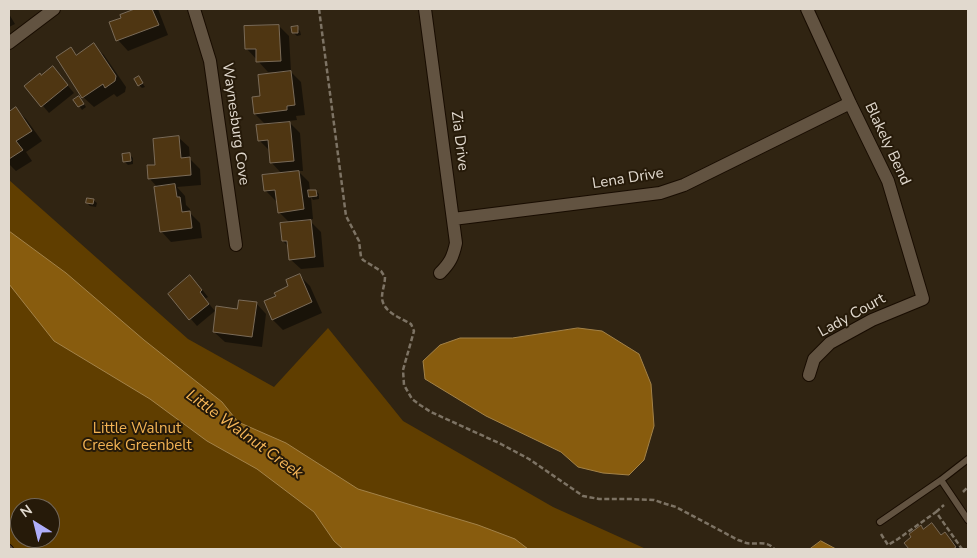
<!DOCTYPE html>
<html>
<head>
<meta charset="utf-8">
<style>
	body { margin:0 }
	#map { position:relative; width:977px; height:558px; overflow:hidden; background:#302412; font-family:"Nunito Sans",sans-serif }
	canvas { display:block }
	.frame { position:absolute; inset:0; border:10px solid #e1d9ce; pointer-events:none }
	.north { position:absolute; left:10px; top:498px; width:50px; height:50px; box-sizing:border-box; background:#261a09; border:1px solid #716658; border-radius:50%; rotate:324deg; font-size:14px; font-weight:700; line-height:20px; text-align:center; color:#e1d9ce }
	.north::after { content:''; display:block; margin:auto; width:18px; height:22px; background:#afaefa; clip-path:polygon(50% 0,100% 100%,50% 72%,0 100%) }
</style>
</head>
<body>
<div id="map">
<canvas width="977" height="558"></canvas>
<div class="frame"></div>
<div class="north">N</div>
</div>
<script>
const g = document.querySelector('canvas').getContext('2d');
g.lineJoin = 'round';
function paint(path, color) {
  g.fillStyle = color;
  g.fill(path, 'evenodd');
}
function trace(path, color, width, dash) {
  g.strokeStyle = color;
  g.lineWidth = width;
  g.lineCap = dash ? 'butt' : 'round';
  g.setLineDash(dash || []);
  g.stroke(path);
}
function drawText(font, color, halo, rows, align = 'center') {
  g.font = font + ' "Nunito Sans",sans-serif';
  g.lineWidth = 4;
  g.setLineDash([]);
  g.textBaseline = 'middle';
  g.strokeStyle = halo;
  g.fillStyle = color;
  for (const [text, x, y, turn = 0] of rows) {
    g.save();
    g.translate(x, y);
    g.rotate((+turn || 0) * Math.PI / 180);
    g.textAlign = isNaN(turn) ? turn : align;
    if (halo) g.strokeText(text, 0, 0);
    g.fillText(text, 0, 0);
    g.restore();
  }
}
const green = new Path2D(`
	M9 180 188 339 274 387 328 328 403 421 553 507 646 549H9ZM20 508H50V538H20Z`);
const water = new Path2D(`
	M9 231 66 273 144 340 222 402 238 422 286 443 358 489 478 525 515 539 528 549H343L334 541 314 512 257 469 207 441 150 399 54 341 9 284Z
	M578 328 602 331 639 354 651 384 654 426 644 460 629 475 603 473 578 467 561 452 486 416 425 379 423 361 440 345 460 338H512Z
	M821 541 836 549H810Z`);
const shadow = new Path2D(`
	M136 9H158L168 35 128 51 118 40Z
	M9 14 15 24 9 27Z
	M279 26 289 36 291 71H290L301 82 305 115 296 116 297 120 288 121 300 133 303 171H298L309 182 310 191H316L319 194V199L313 200 311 197 313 219 309 220 321 232 324 267 301 269 290 259 289 247 283 241 290 223 279 212 278 201H276L266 191 282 174 271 162 270 151 259 140 266 125 255 114 262 97 274 74V72H268L247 49Z
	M297 28 300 31 301 35 297 36 294 33Z
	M93 45 104 55 126 87 125 92 117 97 114 94 94 107 83 97 57 58 71 49 77 55Z
	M53 68 74 93 49 113 26 86 42 77Z
	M141 81 145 87 142 88 139 85Z
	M79 98 86 107 82 110 75 100Z
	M16 109 26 119 42 141 26 152 32 161 16 171 9 164V113Z
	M178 137 189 147 190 159 200 169 201 185 177 187 185 196 186 205 190 209V213L200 223 202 238 171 242 161 231 158 188 150 179 157 166Z
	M130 155 133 158V164L128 165 124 161Z
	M93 200 97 203 96 207 90 206 87 203Z
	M299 275 310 286 322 313 283 330 273 320 265 302 277 297 290 287Z
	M197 283 208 297 205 299 215 311 197 326 169 294Z
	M256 303 266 314 262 347 225 342 214 332 238 310Z
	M931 524 943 536 945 534 961 549H910L906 543Z`);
const building = new Path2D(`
	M135 9H152L159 25 116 41 109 22 121 18 120 15Z
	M279 25 281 61 256 62V49H245L244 26Z
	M298 26V33H292L291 27Z
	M94 43 116 76 115 81 105 88 103 84 82 98 56 57 71 47 76 55Z
	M53 66 68 85 41 107 24 86 40 73 41 75Z
	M291 71 295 105 287 106V110L254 114 252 97 260 96 258 75Z
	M139 76 143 83 138 86 134 79Z
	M79 96 84 104 78 107 73 100Z
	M16 107 32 131 16 141 23 150 9 159V112Z
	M290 122 294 161 270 163 268 140 258 141 256 125Z
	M179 136 181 158 190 157 191 175 148 179 147 165H155L153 139Z
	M130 153 131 161 123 162 122 154Z
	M299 171 304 209 278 213 275 190 264 191 262 175Z
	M175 184 177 197H180L182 212 190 211 192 228 160 232 154 187Z
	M308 190H316L317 196 309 197Z
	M87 198 94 199 93 204 86 203Z
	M311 220 315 257 289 260 287 241H282L280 223Z
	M300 274 312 302 272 320 264 301 276 296 274 293 288 286 286 280Z
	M190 275 202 290 200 292 209 304 189 320 168 294Z
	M239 300 257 302 252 337 213 332 216 306 237 309Z
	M932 523 941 535 945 532 956 547 953 549H909L904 543 911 537 909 534 921 525 923 529Z`);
const path = new Path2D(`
	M319 9 346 216 359 241 361 257 363 260 381 271 385 277C385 284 382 291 382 297 382 312 401 318 411 324L414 331 403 370 404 385 412 399 420 405 431 412 501 444 529 459 583 496 599 499H630L654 500 666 504 676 507 738 540C741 541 744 542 746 543 757 545 767 540 774 549
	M963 492 968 487
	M936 512 944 505
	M881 534 888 545 898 539 936 512 962 549`);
const service = new Path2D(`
	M941 480 968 520
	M880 522 941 480 968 459
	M9 548 10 549`);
const minor = new Path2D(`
	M194 9 210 61 236 245
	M425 9 456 243C453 257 450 263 440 273
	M807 9 850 103 888 181 923 299 872 320 830 343 814 359 809 375
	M9 43 54 9
	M453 219 660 193 684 185 850 103`);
const streetNames = [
	["Waynesburg Cove",235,124,82],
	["Zia Drive",459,141,83],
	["Blakely Bend",887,144,65],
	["Lena Drive",628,179,-9],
	["Lady Court",852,316,-29]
];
const parkNames = [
	["Little Walnut",137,429],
	["Creek Greenbelt",137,446]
];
const waterNames = [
	["Little Walnut Creek",244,435,36]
];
paint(green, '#603e00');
paint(water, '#885c0e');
trace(water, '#a38248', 1);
paint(shadow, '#0007');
paint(building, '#4f3612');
trace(building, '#7a6b58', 1);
trace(service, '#180c00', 8);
trace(minor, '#180c00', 14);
trace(path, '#7d7364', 2.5, [5, 2.5]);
trace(service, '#625341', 6);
trace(minor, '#625341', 12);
drawText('15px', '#e1d9ce', '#261a09', streetNames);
drawText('15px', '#f3b354', '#261a09', parkNames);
drawText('italic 16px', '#f7b758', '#261a09', waterNames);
</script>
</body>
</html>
